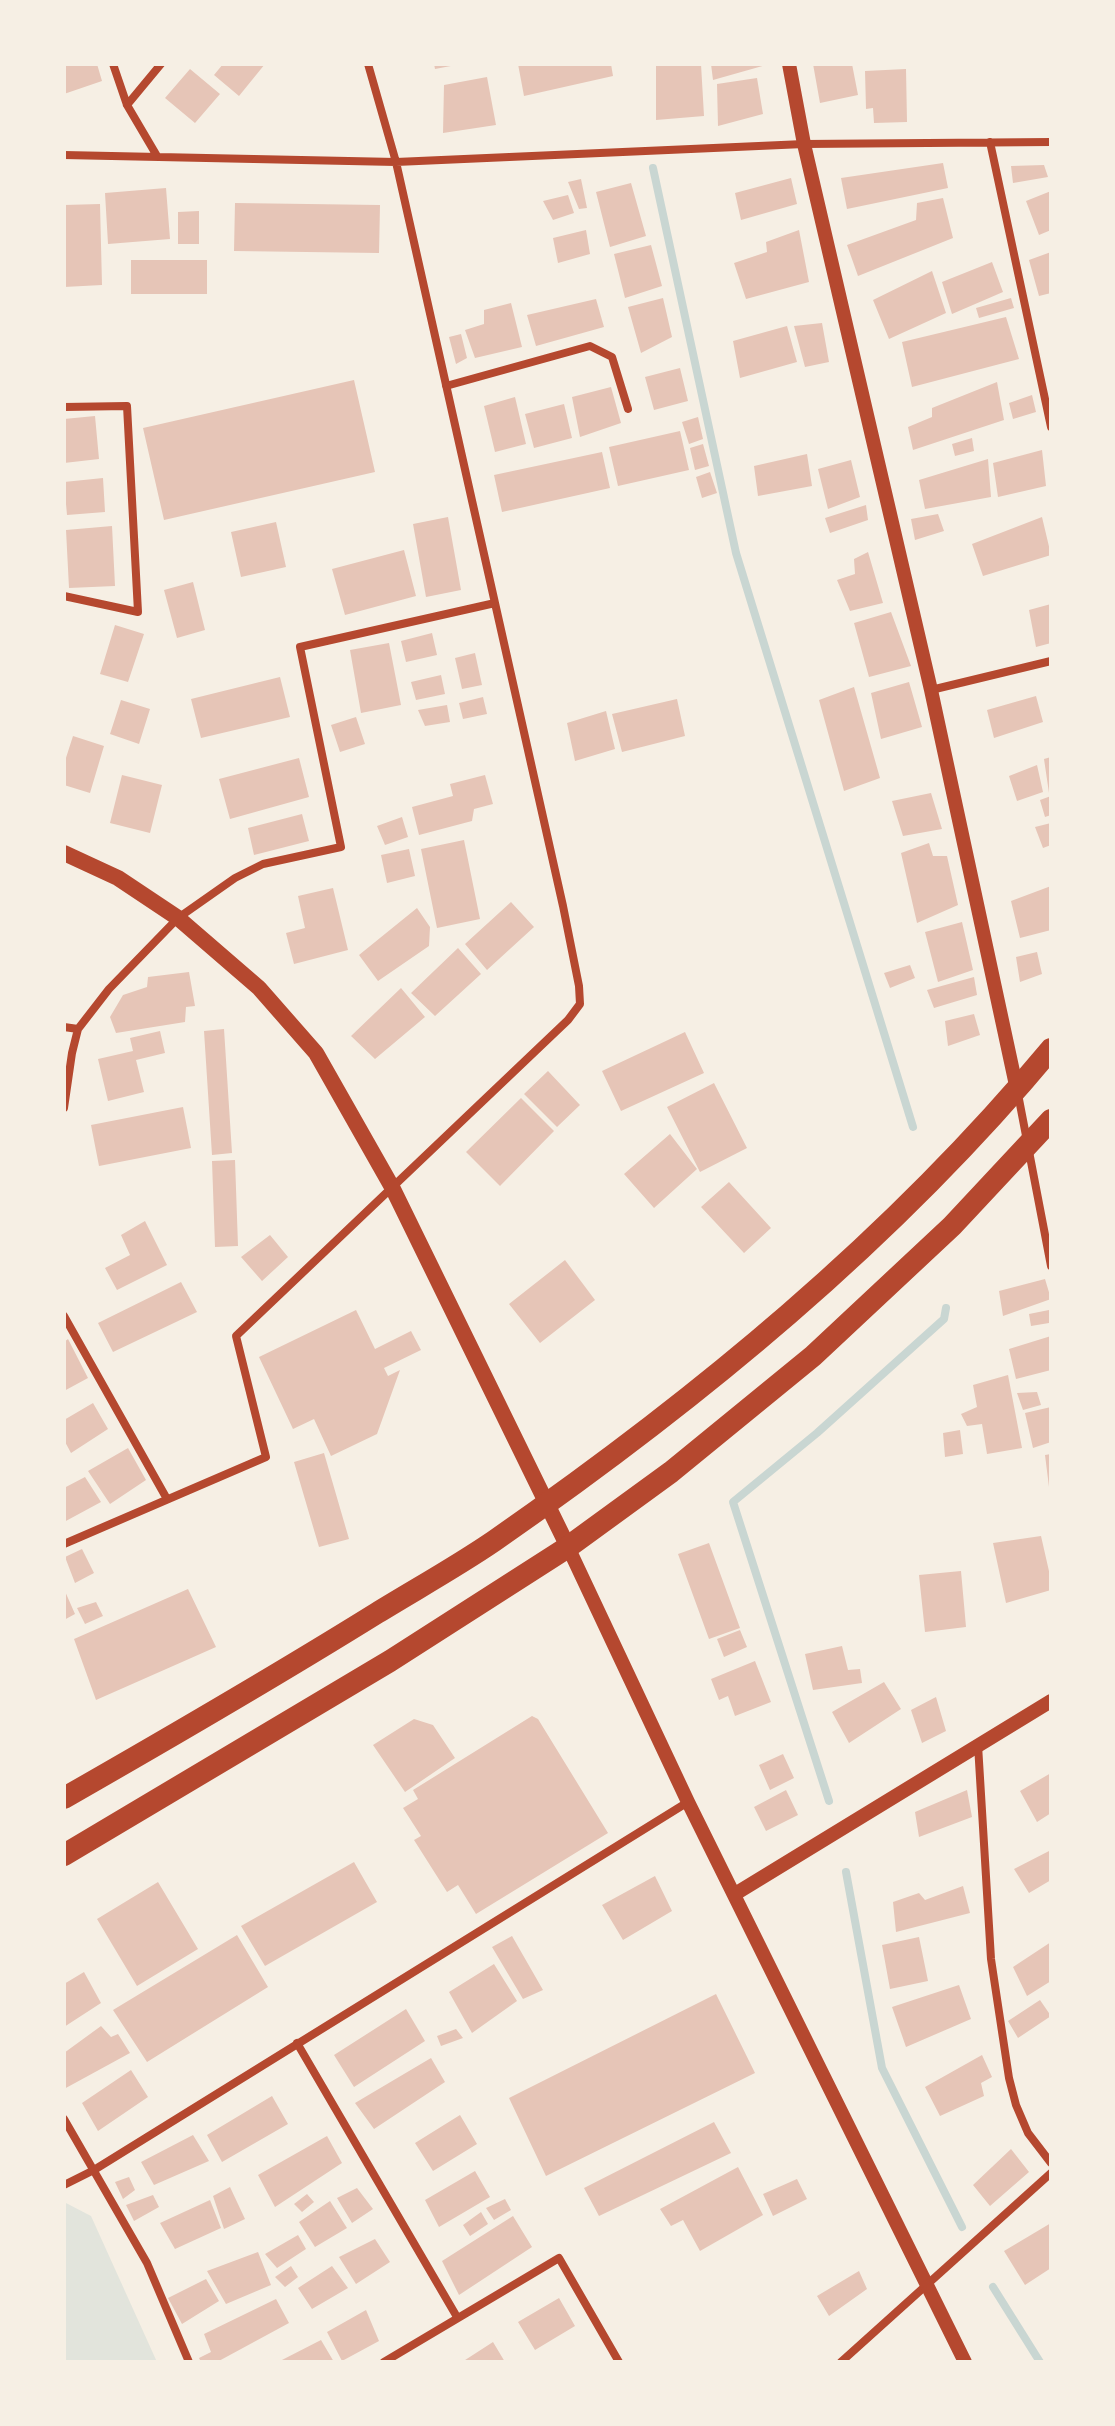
<!DOCTYPE html>
<html>
<head>
<meta charset="utf-8">
<style>
	body { margin:0 }
	#map { position:relative; width:1115px; height:2426px; overflow:hidden; background:#f6efe4; font-family:"PT Sans",sans-serif }
	canvas { display:block }
	.frame { position:absolute; inset:0; border:66px solid #f6efe4; pointer-events:none }
</style>
</head>
<body>
<div id="map">
<canvas width="1115" height="2426"></canvas>
<div class="frame"></div>
</div>
<script>
const g = document.querySelector('canvas').getContext('2d');
g.lineJoin = 'round';
function paint(path, color) {
  g.fillStyle = color;
  g.fill(path, 'evenodd');
}
function trace(path, color, width, dash) {
  g.strokeStyle = color;
  g.lineWidth = width;
  g.lineCap = dash ? 'butt' : 'round';
  g.setLineDash(dash || []);
  g.stroke(path);
}
const green = new Path2D(`
	M64 2202 91 2216 157 2362H64Z`);
const stream = new Path2D(`
	M653 168 736 553 913 1127
	M829 1801 733 1502 817 1433 944 1319 946 1308
	M846 1872 882 2068 962 2227
	M993 2287 1040 2362`);
const building = new Path2D(`
	M64 64H97L102 81 64 94Z
	M223 64H265L239 96 214 75Z
	M434 64H456V65L435 69Z
	M518 64H611L613 76 524 96Z
	M656 64H701L704 116 656 120Z
	M711 64H766V65L713 80Z
	M813 64H852L858 95 820 103Z
	M190 69 220 94 195 123 165 98Z
	M906 69 907 122 874 123 873 108 866 109 865 71Z
	M487 77 496 125 443 133 444 85Z
	M757 78 763 114 718 126 717 84Z
	M943 163 948 188 847 209 841 178Z
	M1044 165 1048 177 1013 183 1011 166Z
	M791 178 797 204 741 220 735 193Z
	M581 179 587 208 579 209 568 182Z
	M631 183 646 236 610 247 596 192Z
	M166 188 170 239 108 244 105 193Z
	M1051 191V230L1039 235 1026 201Z
	M568 195 574 213 553 220 543 201Z
	M943 198 953 238 858 276 847 245 916 220 917 203Z
	M235 203 380 205 379 253 234 251Z
	M100 204 102 285 64 287V205Z
	M199 211V244H178V212Z
	M586 230 590 254 558 263 553 238Z
	M799 230 809 282 746 299 734 263 767 252 766 242Z
	M651 245 662 286 625 298 614 254Z
	M1051 252V293L1039 296 1029 260Z
	M131 260H207V294H131Z
	M992 262 1003 292 952 314 942 282Z
	M932 271 946 313 889 339 873 300Z
	M663 298 672 337 641 353 628 307Z
	M1011 298 1014 308 979 318 976 308Z
	M596 299 604 327 536 346 527 315Z
	M511 303 522 347 475 358 465 330 484 324V310Z
	M1006 317 1019 359 912 387 902 342Z
	M822 323 829 362 805 367 794 326Z
	M787 326 797 362 740 378 733 341Z
	M461 334 467 358 456 364 449 337Z
	M680 368 688 401 654 410 645 377Z
	M354 380 375 472 164 520 143 428Z
	M997 382 1004 420 913 450 908 427 932 417V408Z
	M611 387 621 423 580 437 572 397Z
	M1032 395 1036 412 1013 419 1009 403Z
	M515 397 526 444 495 452 484 406Z
	M564 404 572 438 534 448 525 414Z
	M95 416 99 459 64 463V419Z
	M698 417 703 439 689 444 682 422Z
	M680 431 689 470 618 486 609 447Z
	M972 438 974 451 955 456 952 444Z
	M703 444 709 466 695 470 690 448Z
	M1042 450 1046 486 998 497 993 463Z
	M602 452 610 488 502 512 494 475Z
	M807 454 812 486 758 496 754 466Z
	M988 459 991 497 925 509 919 480Z
	M851 460 860 497 828 509 818 469Z
	M710 472 717 493 702 498 696 477Z
	M103 478 105 512 67 515 64 482Z
	M866 505 868 520 830 533 825 518Z
	M938 514 944 531 915 540 911 519Z
	M448 517 461 590 426 597 413 524Z
	M1042 517 1051 555 983 576 972 544Z
	M276 522 286 567 241 577 231 532Z
	M112 526 115 586 69 588 66 530Z
	M404 550 416 596 345 615 332 569Z
	M868 552 883 603 850 611 837 580 855 574 854 559Z
	M193 582 205 630 177 638 164 590Z
	M1051 604V643L1036 647 1029 610Z
	M891 612 911 666 869 677 854 623Z
	M115 625 144 634 128 682 100 674Z
	M432 633 437 655 406 662 401 641Z
	M389 643 401 705 361 713 350 650Z
	M475 653 482 685 462 689 455 658Z
	M441 675 445 694 416 700 411 682Z
	M280 677 290 717 201 738 191 699Z
	M909 682 922 727 881 739 871 693Z
	M854 687 880 778 844 791 819 700Z
	M1036 696 1043 722 994 738 987 710Z
	M483 697 487 714 463 719 459 703Z
	M677 699 685 736 622 752 612 714Z
	M121 700 150 709 139 744 110 734Z
	M447 705 450 722 425 726 418 710Z
	M606 711 615 749 575 761 567 723Z
	M356 717 365 744 340 752 331 725Z
	M73 736 104 746 90 793 64 785V764Z
	M1051 757V793H1049L1044 759Z
	M299 758 309 797 230 819 219 779Z
	M1037 765 1043 792 1017 801 1009 776Z
	M122 775 162 785 150 833 110 823Z
	M485 775 493 804 474 809 472 821 419 835 412 807 453 796 450 784Z
	M931 793 942 829 903 836 892 801Z
	M1051 796V815L1045 817 1040 800Z
	M302 814 309 841 254 855 248 828Z
	M402 817 408 837 385 845 377 826Z
	M1051 823V845L1043 848 1035 827Z
	M464 840 480 919 437 928 421 849Z
	M929 843 933 856H947L958 905 917 923 901 853Z
	M409 849 415 876 387 883 381 855Z
	M1051 886V930L1020 938 1011 901Z
	M333 888 348 950 294 964 286 933 305 928 298 896Z
	M511 902 534 927 487 970 465 944Z
	M417 908 430 927 429 946 378 981 359 955Z
	M962 922 973 970 938 982 925 932Z
	M458 948 481 974 435 1016 411 993Z
	M1037 952 1042 974 1020 982 1016 957Z
	M910 965 915 978 890 988 884 973Z
	M189 972 195 1006 186 1007 185 1022 116 1033 110 1017 123 995 147 987 148 977Z
	M974 977 977 995 934 1008 927 990Z
	M401 988 425 1017 375 1059 351 1036Z
	M974 1014 980 1035 948 1046 945 1021Z
	M224 1029 232 1153 212 1155 204 1031Z
	M160 1031 165 1053 136 1060 144 1092 108 1101 98 1059 133 1051 130 1038Z
	M685 1032 704 1073 621 1111 602 1071Z
	M548 1071 580 1105 557 1127 524 1094Z
	M714 1083 747 1148 700 1172 667 1107Z
	M521 1098 554 1131 500 1186 466 1152Z
	M183 1107 191 1148 99 1166 91 1125Z
	M670 1134 697 1169 654 1208 624 1174Z
	M235 1160 238 1246 215 1247 212 1161Z
	M729 1182 771 1228 744 1253 701 1207Z
	M145 1221 167 1265 117 1290 105 1268 130 1255 121 1235Z
	M270 1235 288 1257 262 1281 241 1257Z
	M565 1260 595 1300 540 1343 509 1304Z
	M1045 1279 1051 1299 1003 1316 999 1291Z
	M181 1282 197 1312 113 1352 98 1323Z
	M356 1310 375 1349 411 1331 421 1350 384 1368 388 1376 400 1370 377 1434 331 1456 314 1419 293 1429 259 1357Z
	M1049 1310V1323L1031 1326 1029 1314Z
	M1051 1336V1370L1016 1379 1009 1349Z
	M68 1339 88 1378 64 1391V1342Z
	M1008 1375 1022 1448 987 1454 982 1424 967 1426 961 1414 977 1407 973 1385Z
	M1037 1392 1041 1405 1023 1410 1017 1393Z
	M93 1403 108 1429 71 1453 64 1440V1420Z
	M1051 1407V1442L1033 1448 1025 1413Z
	M960 1430 963 1454 945 1457 943 1433Z
	M128 1448 146 1480 110 1504 88 1471Z
	M324 1453 349 1539 319 1547 294 1462Z
	M1051 1454V1486L1049 1487 1045 1455Z
	M85 1477 101 1502 64 1522V1488Z
	M1041 1536 1051 1580V1590L1006 1603 993 1543Z
	M709 1543 740 1628 709 1639 678 1554Z
	M82 1549 94 1573 75 1583 65 1557Z
	M961 1571 966 1627 925 1632 919 1575Z
	M64 1589 75 1614 64 1620Z
	M188 1589 216 1647 96 1700 74 1639Z
	M96 1602 103 1616 85 1624 77 1608Z
	M740 1630 747 1647 724 1657 717 1639Z
	M842 1646 848 1670 860 1669 862 1683 813 1690 805 1654Z
	M755 1661 771 1702 735 1716 728 1696 719 1700 711 1679Z
	M884 1682 901 1709 849 1743 832 1712Z
	M936 1697 946 1731 922 1743 911 1710Z
	M532 1716 538 1719 608 1833 476 1914 458 1885 447 1892 414 1840 421 1836 403 1808 418 1799 413 1790Z
	M414 1719 433 1725 455 1758 405 1792 373 1745Z
	M783 1754 794 1778 770 1790 759 1765Z
	M1051 1773V1813L1037 1822 1020 1791Z
	M786 1790 798 1815 766 1831 754 1807Z
	M967 1790 972 1817 919 1837 915 1812Z
	M1051 1850V1880L1029 1893 1014 1869Z
	M354 1862 377 1902 265 1966 241 1926Z
	M655 1876 672 1911 623 1940 602 1905Z
	M158 1882 198 1949 137 1986 97 1919Z
	M963 1886 970 1913 896 1932 893 1902 919 1893 925 1900Z
	M237 1935 268 1987 147 2062 113 2010Z
	M512 1936 543 1990 523 1999 492 1947Z
	M919 1937 928 1981 890 1989 882 1945Z
	M1051 1942V1981L1027 1996 1013 1967Z
	M494 1964 517 2001 472 2033 449 1992Z
	M84 1972 101 2003 64 2027V1984Z
	M959 1985 971 2019 906 2047 892 2007Z
	M716 1994 755 2073 546 2176 509 2098Z
	M1040 2000 1051 2016 1018 2038 1008 2021Z
	M406 2009 425 2041 354 2087 334 2055Z
	M101 2026 111 2037 118 2034 130 2053 64 2089V2053Z
	M456 2029 463 2038 441 2046 437 2036Z
	M982 2055 992 2077 981 2083 984 2096 940 2116 925 2087Z
	M431 2058 445 2082 374 2129 355 2103Z
	M131 2070 148 2097 98 2131 82 2103Z
	M272 2096 288 2124 222 2162 207 2135Z
	M460 2115 477 2144 433 2171 415 2143Z
	M714 2122 731 2153 599 2216 584 2188Z
	M193 2135 209 2161 154 2185 141 2162Z
	M327 2136 342 2163 275 2207 258 2175Z
	M1011 2149 1029 2172 990 2206 973 2185Z
	M738 2167 763 2215 700 2251 683 2220 671 2226 660 2209Z
	M475 2171 490 2197 439 2227 425 2200Z
	M129 2177 135 2190 123 2199 115 2182Z
	M797 2179 807 2199 773 2216 763 2194Z
	M230 2187 245 2219 224 2229 213 2196Z
	M357 2188 373 2209 352 2223 337 2198Z
	M307 2194 314 2202 302 2212 294 2204Z
	M153 2195 159 2207 134 2221 126 2205Z
	M505 2199 511 2210 494 2220 486 2208Z
	M210 2200 221 2228 175 2249 160 2223Z
	M330 2201 347 2228 315 2247 299 2222Z
	M481 2212 488 2224 470 2236 463 2225Z
	M513 2216 532 2247 459 2295 442 2261Z
	M1051 2223V2268L1025 2285 1004 2251Z
	M298 2235 306 2249 277 2268 265 2254Z
	M375 2239 390 2262 356 2284 339 2257Z
	M258 2252 271 2285 226 2304 207 2271Z
	M291 2266 298 2277 285 2287 275 2277Z
	M332 2266 348 2288 312 2309 298 2288Z
	M859 2271 867 2289 829 2316 817 2296Z
	M206 2279 219 2301 182 2324 168 2298Z
	M559 2298 575 2326 535 2350 518 2322Z
	M276 2299 289 2323 217 2362H201L199 2358 211 2352 204 2334Z
	M366 2310 379 2341 342 2361 327 2332Z
	M321 2340 334 2362H278Z
	M493 2342 505 2362H462Z`);
const minor = new Path2D(`
	M113 64 127 105 157 156
	M127 105 161 64
	M990 142 1051 427
	M64 155 396 162 804 144 1051 142
	M446 386 590 346 612 357 628 409
	M64 407 127 406 138 612 64 596
	M931 690 1051 661
	M64 1027 78 1029
	M1018 1094 1051 1266
	M64 1108 72 1053 78 1029 109 989 178 918 235 878 263 864 341 847 300 647 495 603
	M64 1316 167 1499
	M64 1544 266 1457 236 1336 568 1020 580 1004 579 986 563 906 396 162 368 64
	M978 1745 991 1959 1009 2078 1016 2105 1028 2133 1051 2163
	M297 2043 457 2317
	M64 2119 147 2263 189 2362
	M64 2185 94 2170 688 1802
	M384 2362 559 2258 619 2362
	M841 2362 1051 2173`);
const tertiary = new Path2D(`
	M789 64 804 144 931 690 1017 1090
	M568 1547 688 1802 965 2362
	M735 1894 1051 1701`);
const secondary = new Path2D(`
	M64 853 118 878 178 918 259 988 316 1053 392 1187 568 1547`);
const trunk = new Path2D(`
	M64 1798C169 1738 274 1677 377 1613 416 1589 456 1567 494 1541 698 1399 891 1241 1051 1049
	M64 1855 390 1661 568 1547 671 1472 813 1356 952 1226 1051 1120`);
paint(green, '#e2e4dc');
trace(stream, '#c9d6d2', 8);
paint(building, '#e6c5b7');
trace(minor, '#b5482f', 8);
trace(tertiary, '#b5482f', 14);
trace(secondary, '#b5482f', 16);
trace(trunk, '#b5482f', 22);
</script>
</body>
</html>
